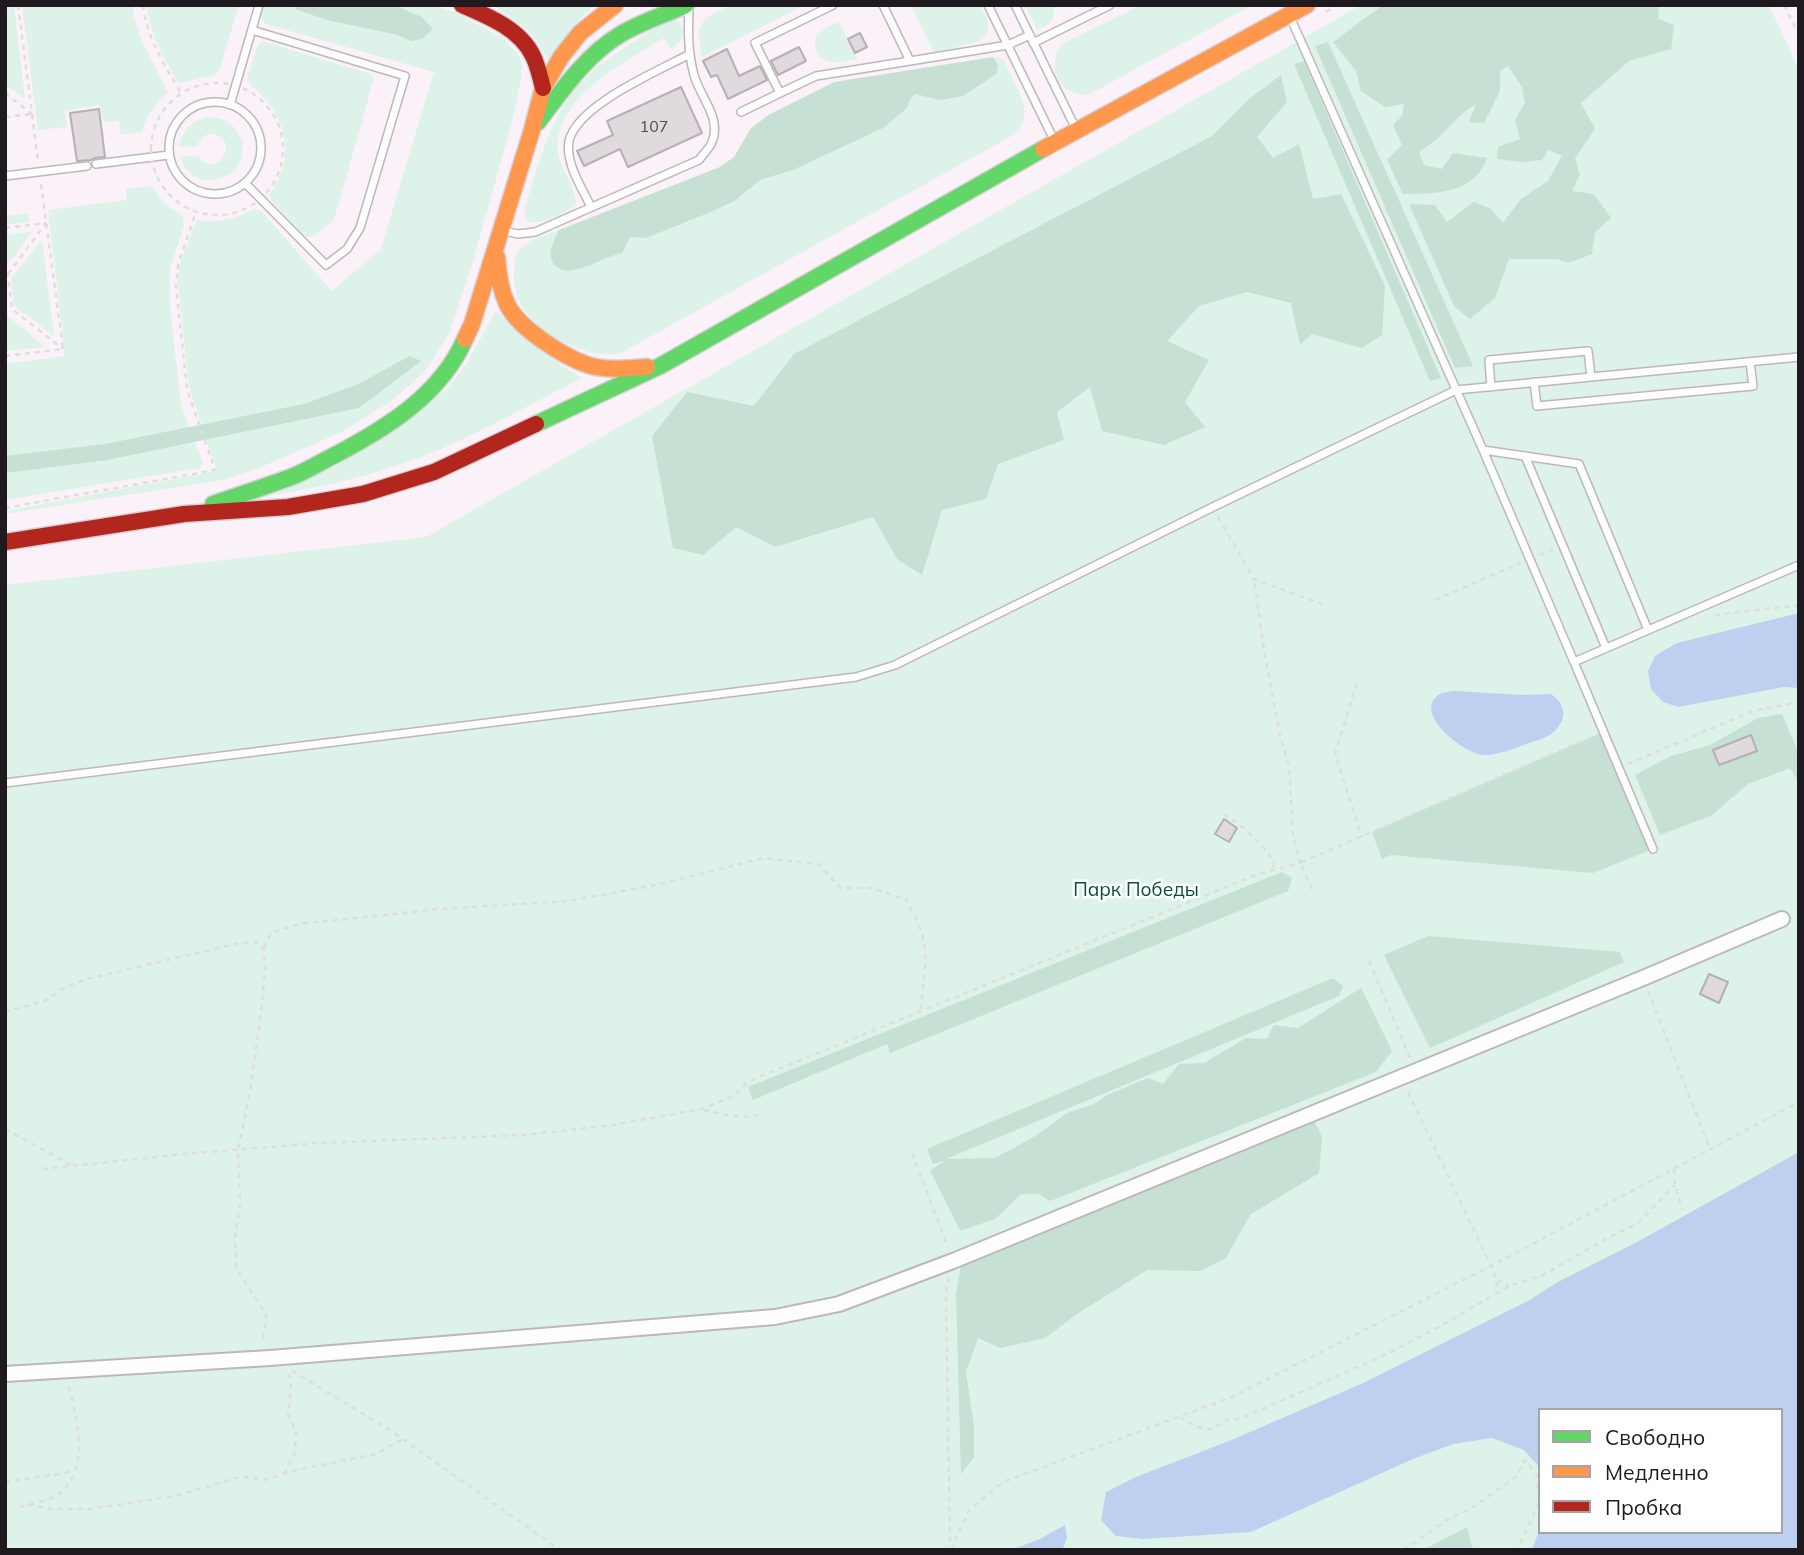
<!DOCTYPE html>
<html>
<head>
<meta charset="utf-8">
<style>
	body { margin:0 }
	#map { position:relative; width:1804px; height:1555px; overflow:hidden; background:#faf2f8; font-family:Mulish,sans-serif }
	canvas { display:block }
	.frame { position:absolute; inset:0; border:7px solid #1f1a1f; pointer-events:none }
	.legend { position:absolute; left:1538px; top:1408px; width:245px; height:126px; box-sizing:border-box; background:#fff; border:2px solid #a5a3a5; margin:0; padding:9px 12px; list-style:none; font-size:21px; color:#1f1a1f }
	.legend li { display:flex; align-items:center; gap:14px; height:35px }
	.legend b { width:35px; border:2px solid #a5a3a5 }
</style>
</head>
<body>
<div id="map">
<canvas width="1804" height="1555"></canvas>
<div class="frame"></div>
<ul class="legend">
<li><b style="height:9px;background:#63d668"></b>Свободно</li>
<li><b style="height:9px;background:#ff974d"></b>Медленно</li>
<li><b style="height:9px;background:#b3261e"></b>Пробка</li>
</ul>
</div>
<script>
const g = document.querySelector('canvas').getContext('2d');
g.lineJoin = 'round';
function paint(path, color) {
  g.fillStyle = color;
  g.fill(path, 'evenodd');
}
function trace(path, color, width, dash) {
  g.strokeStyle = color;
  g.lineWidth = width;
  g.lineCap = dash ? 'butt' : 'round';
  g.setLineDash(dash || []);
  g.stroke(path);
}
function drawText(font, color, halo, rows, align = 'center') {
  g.font = font + ' Mulish,sans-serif';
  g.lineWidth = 5;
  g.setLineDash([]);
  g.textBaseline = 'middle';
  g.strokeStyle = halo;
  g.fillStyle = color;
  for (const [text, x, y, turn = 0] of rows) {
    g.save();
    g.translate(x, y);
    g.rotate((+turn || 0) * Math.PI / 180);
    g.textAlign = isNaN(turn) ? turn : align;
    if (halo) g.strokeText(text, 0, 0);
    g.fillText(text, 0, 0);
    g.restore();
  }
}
const green = new Path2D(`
	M12 5H14L25 99 5 84V13Z
	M22 5H132C137 38 153 62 168 92 155 104 147 115 142 132L121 135 119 121 104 122 99 105 65 111 66 127 38 130Z
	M146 5H239L219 71 214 75 180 83 177 81C161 53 152 38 146 5Z
	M263 5H432L454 12 503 38 519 56 522 67 521 79 511 126 472 264 449 334 425 371 394 399 347 429 306 448 256 469 223 480 5 514V511L217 471 189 387 178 281 179 267 195 223 197 220C218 224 237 218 255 209L261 211 332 291 381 249 434 72 266 24 260 17Z
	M492 5H594L573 26 549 64C536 32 521 23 492 5Z
	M731 5H805L702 57C695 21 700 20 731 5Z
	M911 5H980L987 18 988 27 986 35 980 41 934 53Z
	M1025 5H1053C1056 18 1049 27 1037 30Z
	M1141 5H1253L1088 95C1069 95 1053 83 1055 63 1055 58 1057 50 1061 46 1063 43 1067 42 1070 40Z
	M1361 5H1769L1799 70V1550H5V585L426 537ZM1540 1410H1781V1532H1540Z
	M675 19C689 29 684 42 670 49L664 38C626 61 552 99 558 152 560 170 575 183 576 203 568 213 541 225 528 222L525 215V207C537 169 547 129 570 96 585 74 609 57 632 43 646 34 659 25 675 19Z
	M839 22 857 59C842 63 816 67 815 44 815 39 815 38 819 34 823 28 832 25 839 22Z
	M262 41 370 74 374 78 334 220 314 236 308 237 303 234 271 200 270 194C298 154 286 113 249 84L248 76 258 45Z
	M994 57 1000 58 1005 62C1013 80 1035 113 1018 131 1015 134 1011 136 1008 138L619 354C576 359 512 322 514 275 514 269 515 259 517 254 524 240 546 235 559 230L552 247 613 254 622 253 630 237 646 238 736 200 760 180 793 170 907 108 910 100 915 94 939 100 998 65Z
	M206 117C221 117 232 121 239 135 259 173 197 203 180 157L198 155C216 184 242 138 213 134 204 133 200 139 197 146L179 147C183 130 190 122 206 117Z
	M152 186C160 199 168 208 182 214L184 226 170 269V308L181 405 203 463 200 468 5 500V364L65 356 48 210 127 200 126 189Z
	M28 213 29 222 5 225V216Z
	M32 232 5 268V235Z
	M42 240 54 336 14 306 11 278Z
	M496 311C523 337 550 359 582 378 533 403 484 431 434 452 383 473 328 486 274 495L337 466 447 389 467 363Z
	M5 315H7L45 347 5 351Z`);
const forest = new Path2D(`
	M295 5H394L422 17 433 29 422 39 411 41 398 35 327 20 295 9Z
	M1383 5H1658L1659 19 1674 25 1671 49 1629 61 1581 103 1595 129 1575 158 1580 175 1572 191 1594 194 1611 218 1595 232 1592 254 1568 263 1557 259H1509L1495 298 1470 319 1454 306 1409 204 1435 205 1447 222 1474 202 1491 209 1503 223 1521 199 1548 181 1562 156 1548 150 1542 160 1522 162 1497 159 1498 147 1520 139 1515 120 1525 103 1522 87 1508 66 1500 71V91L1484 123 1469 122 1476 104 1463 113 1437 139 1419 152 1424 165 1442 169 1453 153 1487 158C1474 195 1435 193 1403 194L1387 160 1402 145 1393 125 1402 116 1404 104 1385 107 1361 91 1356 71 1333 42Z
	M1328 42 1473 366 1455 368 1315 46Z
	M993 57 998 65 996 74 963 96 939 100 915 94 910 100 907 108 883 128 793 170 760 180 736 200 713 211 646 238 630 237 622 253C605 256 572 279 557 267 544 257 554 241 559 230L720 167 734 157 751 128 770 114 834 82Z
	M1304 61 1441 378 1430 381 1294 64Z
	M1281 75 1287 102 1257 137 1273 158 1299 144 1313 199 1341 194 1385 286 1382 335 1362 348 1312 334 1300 345 1291 303 1247 292 1199 306 1167 341 1209 360 1185 402 1205 427 1164 445 1102 431 1090 387 1057 412 1064 440 998 464 986 499 942 510 922 575 898 560 873 517 775 547 736 527 703 555 673 548 652 436 687 392 754 406 794 354 1212 136 1248 100Z
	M410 356 421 361 359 408 107 460 5 473V456L105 444 304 404 358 384Z
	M1782 714 1799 754V783L1790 768 1748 784 1712 815 1660 835 1635 775 1671 756 1710 745 1758 718Z
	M1603 732 1653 849 1593 873 1391 855 1382 859 1372 832Z
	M1282 872 1292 878 1288 891 890 1053 887 1044 753 1100 748 1087Z
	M1428 936 1620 952 1624 962 1430 1048 1384 955Z
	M1333 978 1343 986 1339 996 946 1159 995 1158 1037 1135 1067 1113 1094 1104 1109 1094 1148 1078 1163 1084 1179 1064 1204 1063 1246 1038 1267 1039 1274 1025 1298 1028 1361 988 1392 1051 1376 1072 1050 1201 1039 1194H1021L995 1219 960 1231 930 1171 946 1160 933 1164 927 1149Z
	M1314 1120 1322 1137 1319 1173 1251 1214 1225 1259 1200 1271 1147 1270 1080 1312 1045 1338 1000 1348 978 1338 966 1372 974 1427V1457L961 1474 956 1294 961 1265Z
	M1467 1527 1473 1550H1423Z`);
const water = new Path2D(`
	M1799 613V688L1784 687 1678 707 1663 702 1651 689 1648 671 1655 656 1677 643Z
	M1456 691 1522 695 1551 694C1562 702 1568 713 1559 726 1552 737 1538 740 1526 744 1513 749 1498 755 1484 755 1465 755 1410 712 1440 694 1444 692 1451 691 1456 691Z
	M1799 1152V1550H1532L1540 1528V1532H1781V1410H1540V1468L1524 1450 1492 1438 1453 1444 1413 1459 1251 1532 1143 1539 1116 1536 1101 1520 1106 1492 1136 1477 1234 1439 1361 1384 1528 1301 1558 1282 1637 1242Z
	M1065 1525 1067 1538 1062 1550H1011L1040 1539Z`);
const building = new Path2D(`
	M860 33 867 47 855 53 848 39Z
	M799 47 806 61 778 75 771 61Z
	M727 49 739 76 760 66 767 80 728 99 717 75 711 77 703 61Z
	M681 87 702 133 628 167 620 149 584 166 577 151 613 135 607 121Z
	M99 109 105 157 95 158 91 160 77 161 70 113Z
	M1751 735 1757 751 1719 765 1713 750Z
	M1224 819 1237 828 1229 842 1215 834Z
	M1709 974 1728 982 1719 1003 1700 994Z`);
const path = new Path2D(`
	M18 5 38 160
	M143 5C147 39 164 64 181 93
	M1784 5 1799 36
	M1326 12 1338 5
	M151 149a66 66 0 1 1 132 0a66 66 0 1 1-132 0Z
	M5 93 32 114
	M5 117 32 114
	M5 228 46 223
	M8 274 46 223
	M5 275H8L12 309 63 349
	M5 356 63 349 41 184
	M5 508 215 470 187 389 176 286 178 265 196 212
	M1218 517 1254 579 1322 604
	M1540 555 1553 549
	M1435 600 1521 563
	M1715 615 1799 605
	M1357 683 1335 754 1362 837
	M1628 764 1753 711 1799 702
	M1224 814 1245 829 1268 852 1275 869
	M1312 889 1300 863 1594 736
	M264 948 271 933 299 924 440 909 568 901 656 885 764 858 818 864 841 888H872L907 900C913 914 922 929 924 943 928 965 921 989 921 1011
	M1369 961 1410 1058
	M1648 991 1710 1149
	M5 1012 45 1001 64 988 87 979 239 943 257 942 264 948 265 969 261 1013 250 1093 238 1150 240 1204 235 1237 236 1268 264 1311 267 1320 263 1334 264 1343
	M1408 1092 1491 1266 1497 1280 1496 1292
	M704 1110C724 1114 743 1120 762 1114
	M5 1129 73 1166
	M912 1153 948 1247
	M43 1169 184 1154 318 1143 525 1135 613 1125 701 1109 734 1096 747 1082 1258 874 1300 863 1293 835 1289 765 1280 736 1263 643 1254 579
	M1674 1169 1675 1185 1682 1210
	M949 1277 946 1292 950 1546
	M1497 1280 1509 1286
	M292 1371 390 1430 560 1550
	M1180 1417 1195 1426 1208 1430 1217 1426 1227 1420 1240 1419 1389 1353 1448 1322 1509 1286 1541 1276 1604 1240 1638 1223 1675 1185
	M284 1474 295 1452 296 1431 288 1414 291 1384 289 1372
	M5 1482 65 1473 75 1469
	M28 1505 53 1509H90L176 1496 242 1476 264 1480 296 1470 376 1454 403 1439
	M20 1507C30 1504 42 1502 52 1498 93 1477 77 1418 68 1384
	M951 1550 969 1510 1003 1482 1232 1397 1491 1266 1799 1102
	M1404 1550 1447 1520 1470 1509 1516 1477 1525 1460 1537 1475 1539 1503 1517 1550`);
const lane = new Path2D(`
	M833 5 755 43 780 93 816 76 910 61
	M883 5 910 61 1008 45 1030 35
	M988 5 1054 140
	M1015 5 1075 127
	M1291 19 1483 450 1574 662
	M1033 43 1110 5
	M169 148a46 46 0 1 1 92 0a46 46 0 1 1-92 0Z
	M230 105 259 5
	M741 112 780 93
	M96 164 169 155
	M5 176 87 166
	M245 183 326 265 347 249 360 228 405 76 252 30
	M591 207C582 188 565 163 569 141 577 105 658 71 690 54
	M505 231 518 234 535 232 699 160C703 154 710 148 712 142 722 118 700 97 694 75 688 53 688 32 689 9
	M1534 382 1537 406 1753 386 1750 362
	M1491 387 1489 360 1588 351 1591 377
	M1483 450 1579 464 1648 630
	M1525 456 1606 648
	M5 783 856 677 895 665 1213 507 1456 390 1799 357
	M1653 849 1574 662 1799 565`);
const street = new Path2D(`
	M5 1374 270 1358 775 1317 839 1304 953 1261 1643 978 1782 919`);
const fast = new Path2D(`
	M538 122C562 90 586 55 621 34 641 22 664 15 686 5
	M536 424 660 366 1043 149
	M213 504C240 495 267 486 294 476 308 470 323 461 337 454 388 427 441 394 465 339`);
const slow = new Path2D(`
	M1043 149 1307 5
	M497 257C498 274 500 289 507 304 518 328 564 357 588 365 607 371 628 368 647 367
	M465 339 472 324 532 130 543 88 561 57 580 33 615 5`);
const jam = new Path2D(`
	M462 5C488 16 520 29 533 56 538 66 540 77 543 88
	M5 542 184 514 288 507 363 494 434 472 536 424`);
const numberNames = [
	["107",654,127]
];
const parkNames = [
	["Парк Победы",1136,890]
];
paint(green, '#ddf2e8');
paint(forest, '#c6e0d3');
paint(water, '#bed0f0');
paint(building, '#e0d9de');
trace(building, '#b6b0b5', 2);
trace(lane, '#bdb7bc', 10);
trace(street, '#bdb7bc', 18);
trace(fast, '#d5d1d4', 19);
trace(slow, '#d5d1d4', 19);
trace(jam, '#d5d1d4', 19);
trace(path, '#dfddde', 2.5, [5, 5]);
trace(lane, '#fefdfe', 7);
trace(street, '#fefdfe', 14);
trace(fast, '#63d668', 16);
trace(slow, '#ff974d', 16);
trace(jam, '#b3261e', 16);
drawText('16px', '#4f4a4f', null, numberNames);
drawText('19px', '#094f35', '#fff', parkNames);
</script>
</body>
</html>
